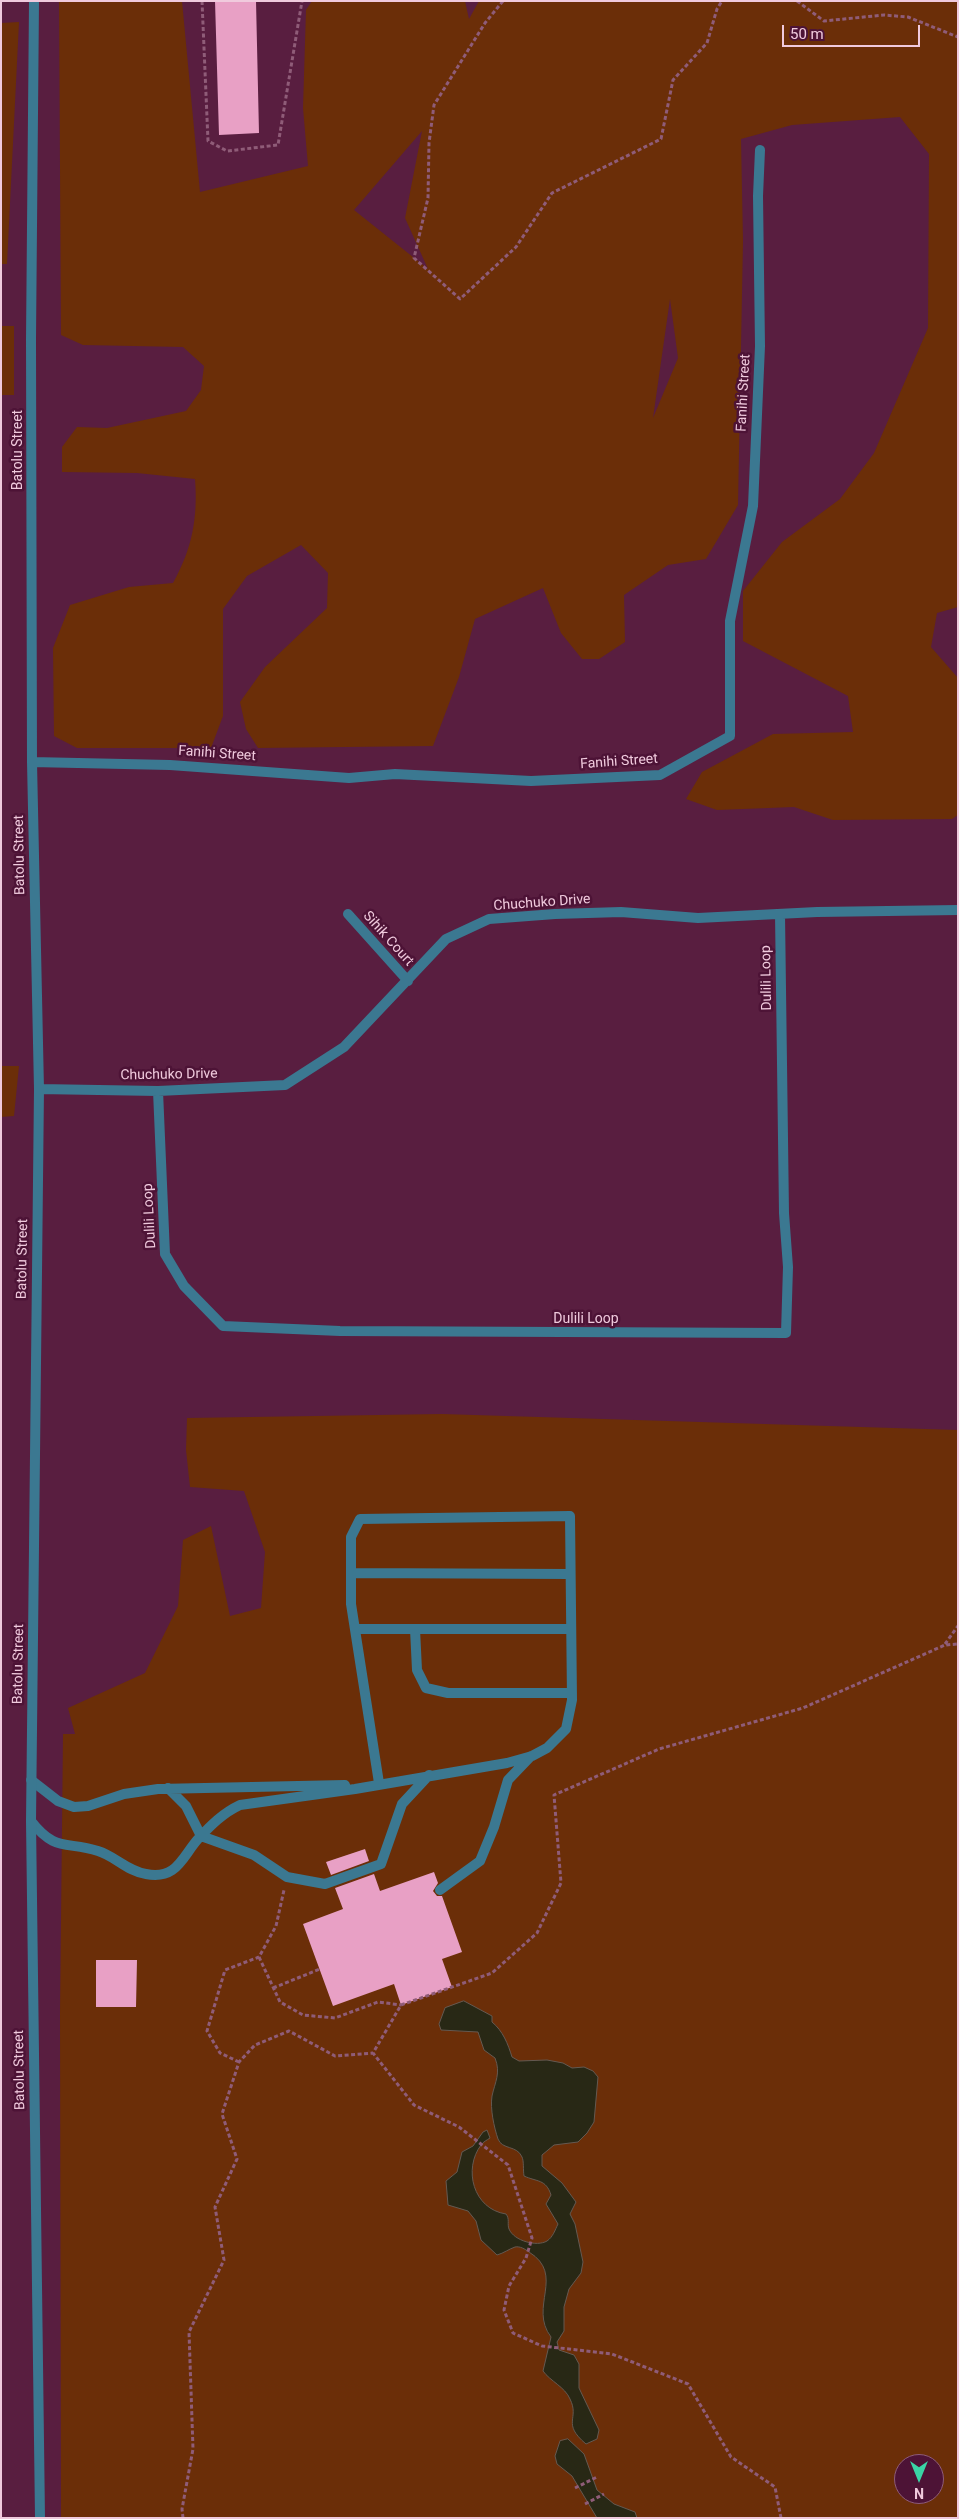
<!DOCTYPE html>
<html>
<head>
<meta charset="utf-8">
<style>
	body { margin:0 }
	#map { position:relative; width:959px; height:2519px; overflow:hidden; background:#591e40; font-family:Roboto,sans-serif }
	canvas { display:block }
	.frame { position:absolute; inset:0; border:2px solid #f0cadd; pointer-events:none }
	.north { position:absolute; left:894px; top:2454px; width:50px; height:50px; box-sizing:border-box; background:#4d1336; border:1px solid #8e5c79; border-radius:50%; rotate:180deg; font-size:14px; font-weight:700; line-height:20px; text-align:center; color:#f0cadd }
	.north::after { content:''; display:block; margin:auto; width:18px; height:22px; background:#3ad4a5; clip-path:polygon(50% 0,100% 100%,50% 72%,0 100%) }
	.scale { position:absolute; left:782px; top:25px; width:138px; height:22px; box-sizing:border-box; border:2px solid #f0cadd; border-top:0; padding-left:6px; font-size:15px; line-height:18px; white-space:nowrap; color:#f0cadd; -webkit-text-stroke:4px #4d1336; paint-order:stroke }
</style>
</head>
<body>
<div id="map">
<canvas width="959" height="2519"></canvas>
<div class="frame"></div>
<div class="north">N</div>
<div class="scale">50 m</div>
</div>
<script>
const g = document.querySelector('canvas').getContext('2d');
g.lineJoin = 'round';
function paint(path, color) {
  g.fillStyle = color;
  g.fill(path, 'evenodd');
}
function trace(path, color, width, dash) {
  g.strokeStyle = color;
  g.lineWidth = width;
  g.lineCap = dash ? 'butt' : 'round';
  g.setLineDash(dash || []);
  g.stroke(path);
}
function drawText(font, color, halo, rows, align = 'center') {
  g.font = font + ' Roboto,sans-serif';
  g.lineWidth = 5;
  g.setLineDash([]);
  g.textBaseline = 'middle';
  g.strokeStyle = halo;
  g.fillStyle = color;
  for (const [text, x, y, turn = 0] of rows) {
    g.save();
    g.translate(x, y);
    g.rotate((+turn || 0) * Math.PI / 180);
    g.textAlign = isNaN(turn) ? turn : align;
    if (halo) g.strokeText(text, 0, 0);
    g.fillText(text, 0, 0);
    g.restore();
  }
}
const green = new Path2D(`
	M59 1H182L200 192 308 166 303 108 306 10 312 1H465L469 19 479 1H958V607L937 613 931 647 958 678V815L952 819 833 820 794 807 717 810 686 799 702 772 773 734 853 732 848 696 743 641V591L782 542 840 499 874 453 928 328 929 154 900 117 792 125 741 139 743 241 738 505 706 559 668 565 624 595 625 642 599 659H582L561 633 543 588 475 619 459 677 433 746 258 748 246 729 240 702 265 667 327 608 328 573 301 545 247 576 223 609V716L211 748H77L54 736 53 648 70 605 129 587 173 583C192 549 198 518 195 479L137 473 62 472V447L77 427 107 428 186 411 201 390 204 366 183 347 83 345 61 335ZM422 131 405 218 428 269 354 210ZM670 299 678 358 653 418Z
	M19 22 7 264H1V23Z
	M1 326H14V395H1Z
	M1 1066H19L14 1116 1 1117Z
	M442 1414 958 1430V2518H61L60 2013 63 1734H75L68 1708 145 1673 178 1606 183 1540 211 1526 230 1616 261 1608 265 1552 244 1491 190 1487 186 1450 187 1418ZM904 2464H934V2494H904Z`);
const water = new Path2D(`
	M464 2001 492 2016V2022C503 2031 508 2044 512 2057L519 2061 547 2060 563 2063 572 2068 584 2067 593 2071 598 2077 594 2122 587 2133 578 2142 554 2145 542 2155V2166L562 2183 576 2202 570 2214 575 2224 583 2262 581 2273 569 2289 564 2307V2331L557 2342 559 2350 574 2355 579 2364V2388L599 2430 597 2439 586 2444C561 2423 580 2419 570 2399 565 2387 550 2381 543 2371L551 2337C528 2307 566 2275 529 2252 525 2249 520 2246 515 2247 509 2249 504 2253 497 2255L481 2240 476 2221 468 2211 448 2205 446 2181 457 2172 462 2152 473 2146 483 2132 487 2130 490 2138C487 2140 483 2142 481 2145 463 2169 473 2209 506 2214 510 2219 507 2224 509 2229 514 2241 537 2247 547 2241 553 2237 555 2230 558 2224L546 2204 551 2195C546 2179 537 2182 524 2176 523 2170 524 2161 522 2157 517 2145 502 2150 498 2139 494 2127 490 2109 492 2096 495 2082 501 2073 495 2058L484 2050 478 2032 441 2030 439 2024 445 2008Z
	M568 2439 584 2454 597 2490 614 2504 635 2512 637 2518H597L572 2476 557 2464 555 2456 560 2441Z`);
const building = new Path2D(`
	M215 1H256L259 133 219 135Z
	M365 1849 369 1861 331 1875 326 1862Z
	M434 1872 438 1883 433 1891 437 1896H442L462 1952 442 1959 452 1987 401 2005 394 1984 333 2006 303 1924 343 1909 335 1888 374 1874 380 1891Z
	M96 1960H137L136 2007H96Z`);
const path = new Path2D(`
	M202 1 208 141 227 151 278 145 302 1
	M503 1 485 23 434 105 429 143 428 198 414 258 460 299 516 247 552 193 661 139 673 80 707 43 717 9 722 1
	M797 1 824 21 884 15 908 17 958 37
	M945 1644 958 1626
	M259 1957 280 2002 303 2015 335 2018 378 2002 401 2005
	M273 1988 320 1969
	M239 2062 220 2053 207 2031 225 1970 259 1957 276 1926 284 1890
	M575 2488 597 2477
	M585 2504 604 2494
	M183 2518 182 2509 193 2449 189 2332 224 2260 215 2207 237 2159 222 2114 239 2062 255 2045 289 2031 335 2056 373 2053
	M781 2518 775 2487 731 2457 688 2384 612 2354 542 2346 513 2333 504 2310 509 2286 526 2258 532 2238 508 2165 459 2127 414 2105 373 2053 401 2005 492 1973 537 1933 561 1883 554 1795 659 1749 803 1708 945 1645 958 1644`);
const lane = new Path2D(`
	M351 1573 570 1574
	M355 1629H571
	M415 1629 417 1670 426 1688 448 1693H572
	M31 1780 58 1801 74 1807 88 1806 124 1794 158 1789 345 1785
	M168 1788 186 1806 201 1836 254 1855 287 1877 325 1884 381 1864 402 1804 429 1775
	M31 1821C55 1852 66 1841 98 1851 115 1856 127 1871 146 1874 177 1880 182 1857 198 1839 211 1825 223 1813 240 1805L355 1789 507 1763 532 1756 547 1748 566 1729 572 1700 570 1516 360 1519 351 1537V1604L379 1783
	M440 1890 480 1861 494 1827 508 1780 531 1756`);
const street = new Path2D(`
	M34 1 31 339 32 762 39 1089 31 1821 40 2518
	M32 762 170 765 349 778 395 774 531 781 660 775 730 736V621L753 506 760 346 758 196 760 150
	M348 914 408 981
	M39 1089 158 1091 285 1085 344 1047 446 939 489 919 555 914 621 912 698 918 817 912 958 910
	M158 1091 165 1254 184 1286 223 1326 340 1331 786 1333 788 1267 784 1213 780 914`);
const streetNames = [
	["Fanihi Street",744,393,-87],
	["Batolu Street",18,450,-90],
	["Fanihi Street",217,754,4],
	["Fanihi Street",619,762,-4],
	["Batolu Street",20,855,-91],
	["Chuchuko Drive",542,903,-4],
	["Sihik Court",388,939,48],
	["Dulili Loop",767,978,-91],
	["Chuchuko Drive",169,1075,-1],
	["Dulili Loop",150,1216,-93],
	["Batolu Street",23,1259,-89],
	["Dulili Loop",586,1319],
	["Batolu Street",19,1664,-89],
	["Batolu Street",20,2070,-91]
];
paint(green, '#6b2e08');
paint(water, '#282815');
trace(water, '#645951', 1);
paint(building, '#e8a0c5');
trace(path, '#8f5c78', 3, [4, 2.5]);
trace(lane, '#3b7891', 10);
trace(street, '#3b7891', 10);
drawText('14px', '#f0cadd', '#4d1336', streetNames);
</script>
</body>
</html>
